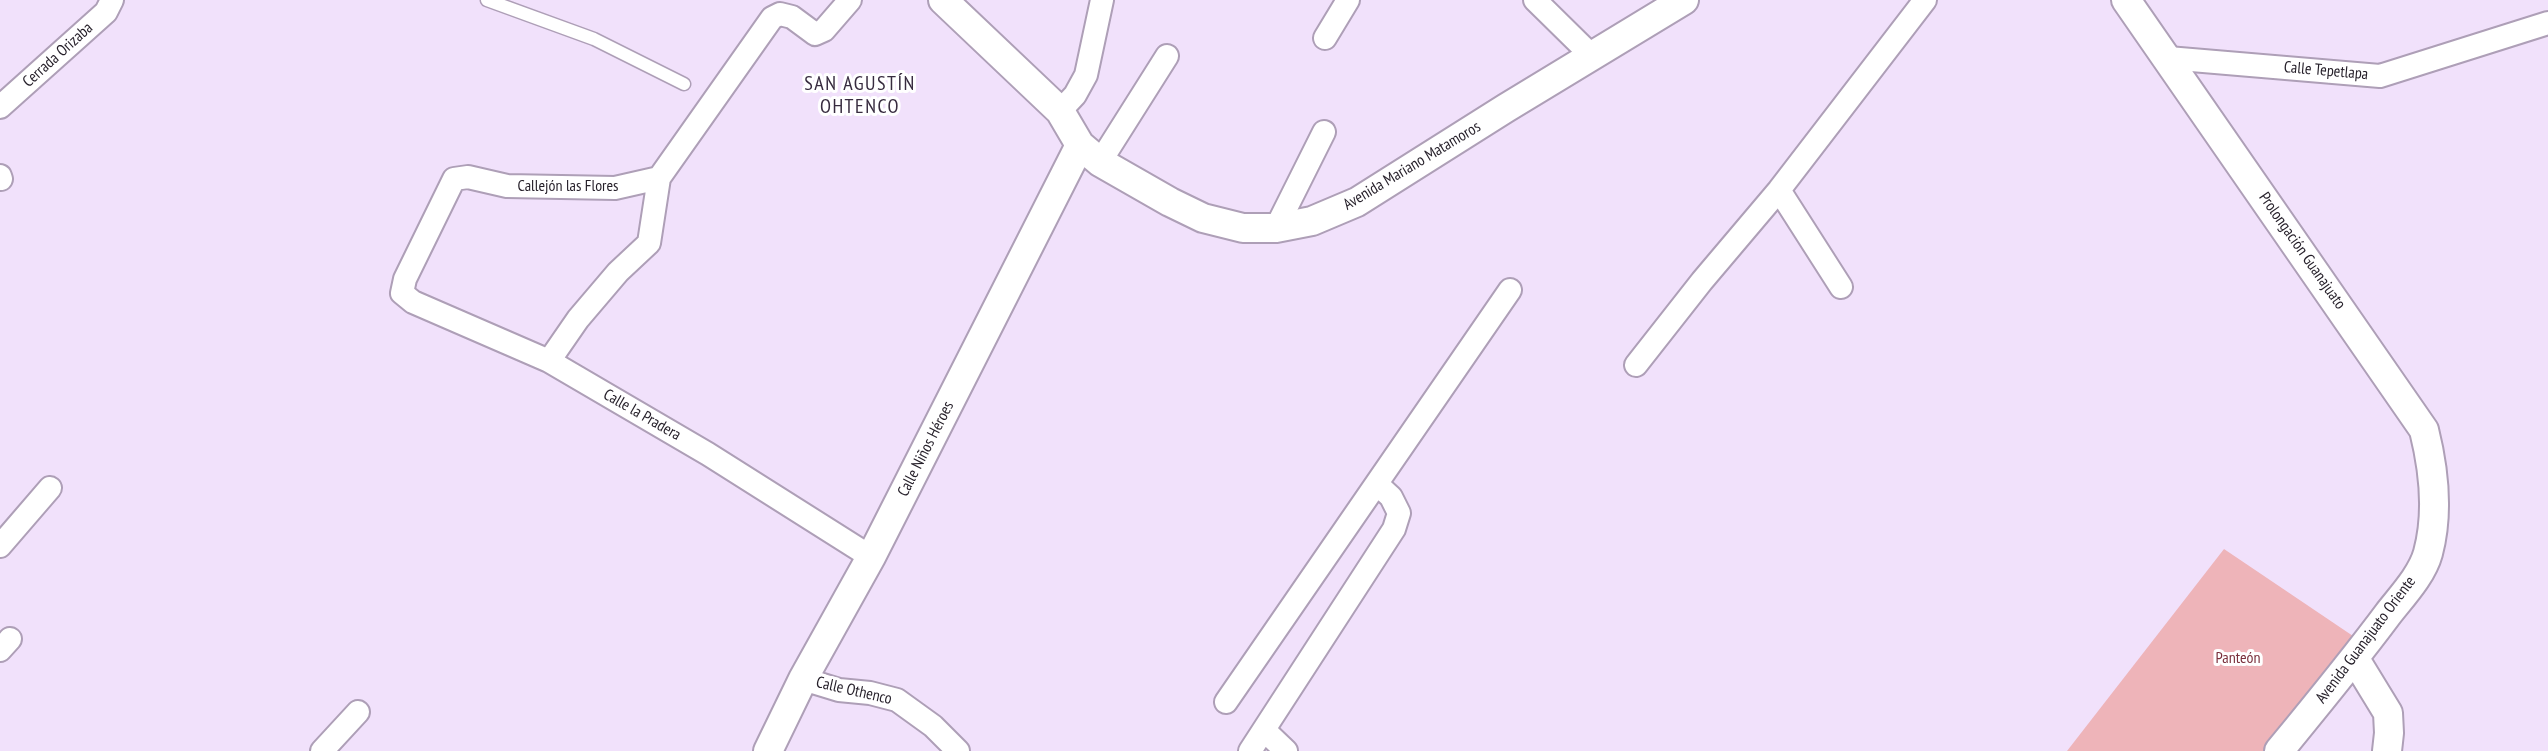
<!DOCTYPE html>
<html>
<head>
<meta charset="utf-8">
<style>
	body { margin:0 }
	canvas { display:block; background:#f1e1fb }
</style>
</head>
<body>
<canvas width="2548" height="751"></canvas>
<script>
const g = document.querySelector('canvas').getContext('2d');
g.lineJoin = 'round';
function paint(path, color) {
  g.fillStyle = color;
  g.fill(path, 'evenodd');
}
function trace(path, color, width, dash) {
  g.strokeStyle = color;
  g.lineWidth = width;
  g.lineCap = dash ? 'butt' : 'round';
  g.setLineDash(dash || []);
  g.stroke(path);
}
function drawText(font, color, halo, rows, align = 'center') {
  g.font = font + ' "PT Sans Narrow",sans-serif';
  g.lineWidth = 6;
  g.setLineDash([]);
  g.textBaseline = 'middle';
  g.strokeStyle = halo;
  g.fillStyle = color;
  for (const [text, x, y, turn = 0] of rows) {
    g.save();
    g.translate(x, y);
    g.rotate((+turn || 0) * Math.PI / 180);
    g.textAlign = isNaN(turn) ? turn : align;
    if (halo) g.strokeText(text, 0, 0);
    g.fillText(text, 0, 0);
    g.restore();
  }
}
const green = new Path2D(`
	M2224 549 2353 636 2264 751H2067Z`);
const service = new Path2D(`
	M487 0 594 39 684 84`);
const minor = new Path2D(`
	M1535 0 1592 56
	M1325 38 1348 0
	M2168 58 2380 76 2548 23
	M0 107 106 12 112 0
	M1060 111 1075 95 1086 75 1102 0
	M1100 162 1167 56
	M0 176 1 179
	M659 178 772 18 780 14 792 17 815 34 824 30 850 0
	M1779 190 1841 287
	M1276 228 1324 132
	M549 361 578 319 618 272 649 243 659 178 615 188 507 186 468 177 454 179 405 279 402 293 413 302 549 361 708 454 871 557
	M1636 365 1702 281 1779 190 1925 0
	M0 546 50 488
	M0 650 10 639
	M803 679 839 690 870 693 897 700 933 726 958 751
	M1226 702 1510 290
	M1264 730 1286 751
	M322 751 358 712
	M1250 751 1394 529 1399 513 1391 497 1378 485`);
const tertiary = new Path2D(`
	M943 0 1060 111 1080 145 1100 162 1170 202 1203 218 1243 228H1276L1312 221 1357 202 1506 108 1684 0
	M2126 0 2424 430C2434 470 2439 512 2428 553 2422 575 2402 596 2388 614 2353 661 2316 706 2279 751
	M2355 659 2388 713 2389 733 2387 751
	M768 751 803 679 871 557 1080 145`);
const streetNames = [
	["Cerrada Orizaba",58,55,-42],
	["Calle Tepetlapa",2326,71,5],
	["Avenida Mariano Matamoros",1412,166,-31],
	["Callejón las Flores",568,186],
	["Prolongación Guanajuato",2302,251,55],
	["Calle la Pradera",642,415,30],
	["Calle Niños Héroes",926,449,-63],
	["Avenida Guanajuato Oriente",2366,640,-53],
	["Calle Othenco",854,691,13]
];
const parkNames = [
	["Panteón",2238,658]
];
const quarterNames = [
	["SAN AGUSTÍN",860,84],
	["OHTENCO",860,107]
];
paint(green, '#eeb4b9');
trace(service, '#ae9fb7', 15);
trace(minor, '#ae9fb7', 26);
trace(tertiary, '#ae9fb7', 32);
trace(service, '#fff', 12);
trace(minor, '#fff', 22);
trace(tertiary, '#fff', 28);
drawText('16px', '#241e28', '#fff', streetNames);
drawText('16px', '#7a303c', '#fff', parkNames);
g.letterSpacing = '1.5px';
drawText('20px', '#372b3f', '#fff', quarterNames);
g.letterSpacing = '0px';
</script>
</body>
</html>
